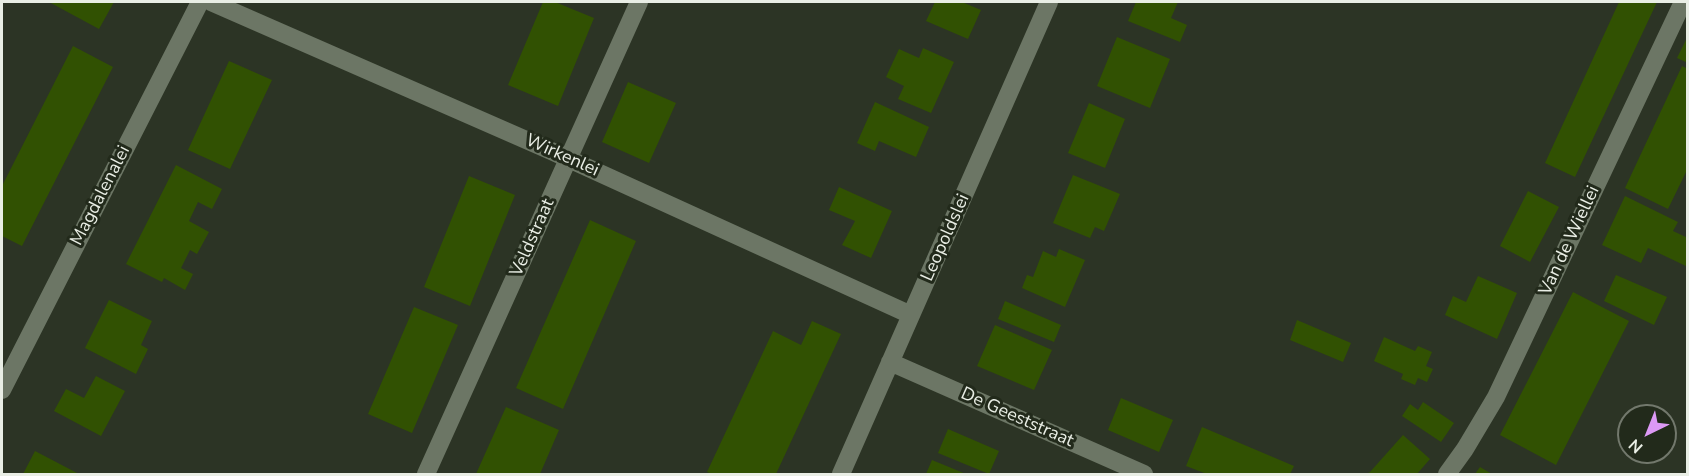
<!DOCTYPE html>
<html>
<head>
<meta charset="utf-8">
<style>
	body { margin:0 }
	#map { position:relative; width:1689px; height:476px; overflow:hidden; background:#2c3425; font-family:"Nunito Sans",sans-serif }
	canvas { display:block }
	.frame { position:absolute; inset:0; border:3px solid #e9eee5; pointer-events:none }
	.north { position:absolute; left:1617px; top:404px; width:60px; height:60px; box-sizing:border-box; background:#222a1b; border:2px solid #72786c; border-radius:50%; rotate:223deg; font-size:16px; font-weight:700; line-height:24px; text-align:center; color:#e9eee5 }
	.north::after { content:''; display:block; margin:auto; width:21px; height:27px; background:#dc99f5; clip-path:polygon(50% 0,100% 100%,50% 72%,0 100%) }
</style>
</head>
<body>
<div id="map">
<canvas width="1689" height="476"></canvas>
<div class="frame"></div>
<div class="north">N</div>
</div>
<script>
const g = document.querySelector('canvas').getContext('2d');
g.lineJoin = 'round';
function paint(path, color) {
  g.fillStyle = color;
  g.fill(path, 'evenodd');
}
function trace(path, color, width, dash) {
  g.strokeStyle = color;
  g.lineWidth = width;
  g.lineCap = dash ? 'butt' : 'round';
  g.setLineDash(dash || []);
  g.stroke(path);
}
function drawText(font, color, halo, rows, align = 'center') {
  g.font = font + ' "Nunito Sans",sans-serif';
  g.lineWidth = 6;
  g.setLineDash([]);
  g.textBaseline = 'middle';
  g.strokeStyle = halo;
  g.fillStyle = color;
  for (const [text, x, y, turn = 0] of rows) {
    g.save();
    g.translate(x, y);
    g.rotate((+turn || 0) * Math.PI / 180);
    g.textAlign = isNaN(turn) ? turn : align;
    if (halo) g.strokeText(text, 0, 0);
    g.fillText(text, 0, 0);
    g.restore();
  }
}
const building = new Path2D(`
	M49 2H114L99 29Z
	M543 2H555L594 18 558 106 508 85Z
	M935 2H962L981 10 968 39 926 21Z
	M1136 2H1178L1171 18 1187 25 1180 42 1128 21Z
	M1619 2H1657L1575 177 1545 163Z
	M1688 36V63L1677 58Z
	M1117 37 1170 59 1150 108 1097 86Z
	M73 46 113 67 22 246 2 236V186Z
	M923 48 954 62 931 113 898 99 904 86 886 77 899 49 919 58Z
	M229 61 272 80 230 169 188 150Z
	M1682 66 1688 69V168L1668 209 1625 188Z
	M628 82 676 103 649 163 602 142Z
	M875 102 929 127 916 157 879 141 875 151 857 143Z
	M1089 103 1125 119 1105 168 1068 153Z
	M176 165 222 189 212 209 198 202 189 221 209 232 197 254 190 250 181 268 193 274 185 290 164 278 162 282 126 264Z
	M1073 175 1120 194 1104 231 1095 227 1090 238 1053 223Z
	M469 176 515 195 470 306 424 287Z
	M839 187 892 211 871 258 842 245 855 221 829 210Z
	M1528 191 1559 207 1530 262 1500 246Z
	M1625 196 1678 222 1673 231 1688 238V267L1648 248 1641 263 1602 245Z
	M590 220 636 241 563 409 516 388Z
	M1059 249 1085 260 1065 307 1022 288 1027 275 1033 277 1043 251 1056 257Z
	M1616 275 1667 297 1654 325 1604 301Z
	M1478 276 1517 293 1497 339 1445 315 1453 296 1466 302Z
	M1573 292 1629 321 1556 465 1500 435Z
	M109 300 152 321 141 345 148 349 136 374 85 348Z
	M1005 301 1061 325 1054 342 998 319Z
	M414 307 458 325 412 433 368 414Z
	M1297 320 1351 343 1343 362 1290 340Z
	M812 321 841 334 776 474H712L707 472 773 331 801 345Z
	M995 325 1052 350 1034 390 977 366Z
	M1384 337 1415 351 1418 346 1432 352 1426 366 1433 369 1427 382 1418 378 1415 385 1401 379 1403 374 1374 361Z
	M96 376 125 391 101 436 54 411 66 389 84 398Z
	M1121 398 1173 420 1159 452 1108 430Z
	M1423 402 1454 423 1441 442 1402 416 1410 404 1418 410Z
	M506 407 559 430 540 474H476Z
	M1202 427 1294 466 1290 474H1207L1186 466Z
	M948 429 999 451 989 474 938 453Z
	M1403 435 1430 459 1417 474H1366L1370 472Z
	M35 451 79 474H23Z
	M932 460 966 474H926Z
	M1480 467 1492 474H1475Z`);
const street = new Path2D(`
	M211 2 549 150 911 315
	M890 362 1144 474
	M2 390 200 2
	M426 474 639 2
	M841 474 1049 2
	M1447 474 1465 449 1496 397 1683 2`);
const streetNames = [
	["Wirkenlei",562,156,24],
	["Magdalenalei",101,196,-63],
	["Veldstraat",533,238,-66],
	["Leopoldslei",946,238,-66],
	["Van de Wiellei",1570,241,-65],
	["De Geeststraat",1017,418,24]
];
paint(building, '#315102');
trace(street, '#6c7665', 18);
drawText('18px', '#e9eee5', '#222a1b', streetNames);
</script>
</body>
</html>
